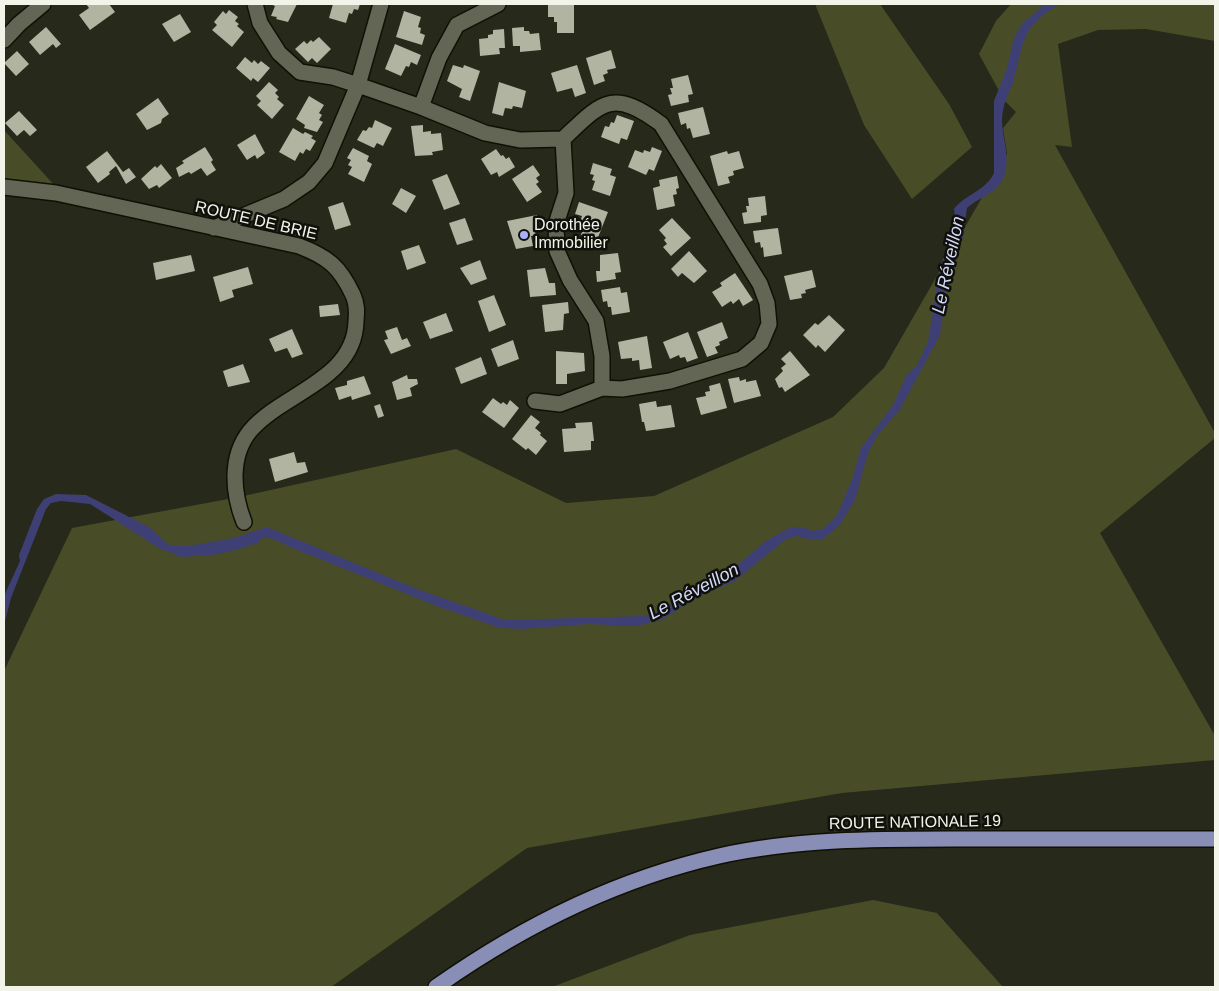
<!DOCTYPE html>
<html>
<head>
<meta charset="utf-8">
<style>
	body { margin:0 }
	#map { position:relative; width:1219px; height:991px; overflow:hidden; background:#27291a; font-family:Arial,sans-serif }
	canvas { display:block }
	.frame { position:absolute; inset:0; border:5px solid #f2f4ea; pointer-events:none }
</style>
</head>
<body>
<div id="map">
<canvas width="1219" height="991"></canvas>
<div class="frame"></div>
</div>
<script>
const g = document.querySelector('canvas').getContext('2d');
g.lineJoin = 'round';
function paint(path, color) {
  g.fillStyle = color;
  g.fill(path, 'evenodd');
}
function trace(path, color, width, dash) {
  g.strokeStyle = color;
  g.lineWidth = width;
  g.lineCap = dash ? 'butt' : 'round';
  g.setLineDash(dash || []);
  g.stroke(path);
}
function drawText(font, color, halo, rows, align = 'center') {
  g.font = font + ' Arial,sans-serif';
  g.lineWidth = 5;
  g.setLineDash([]);
  g.textBaseline = 'middle';
  g.strokeStyle = halo;
  g.fillStyle = color;
  for (const [text, x, y, turn = 0] of rows) {
    g.save();
    g.translate(x, y);
    g.rotate((+turn || 0) * Math.PI / 180);
    g.textAlign = isNaN(turn) ? turn : align;
    if (halo) g.strokeText(text, 0, 0);
    g.fillText(text, 0, 0);
    g.restore();
  }
}
const green = new Path2D(`
	M815 4H880L949 104 972 147 912 199 864 125Z
	M1011 4H1215V41L1146 29 1098 30 1058 44 1072 147 1055 145 1215 433V438L1100 533 1215 736V760L842 793 527 848 331 987H4V671L72 528 239 497 456 449 566 503 654 496 833 417 884 368 1007 154 1003 128 1016 112 1004 100 979 54 996 21Z
	M4 130 56 187 4 179Z
	M873 900 937 913 1003 987H552L690 935Z`);
const water = new Path2D(`
	M1045 4H1060C1020 26 1024 44 1013 82 1008 96 1003 103 1002 119 1002 138 1011 157 1004 176 998 193 979 197 967 208L963 238 949 270 940 335 899 411 878 434 868 453 855 500 839 526 823 539 811 540 798 536 786 539 735 581 699 596 663 619 637 626 588 624 523 629 500 628 437 606 290 547 274 539 263 537 258 543 235 550 212 555 182 557 159 548 90 504 61 501 51 503 46 509 11 598 4 625V596L20 561 19 555 37 509 44 499 56 494 86 495 149 527 169 545 188 546 234 538 267 527 417 589 505 620 645 616 664 610 714 578 730 571 766 541 791 527H803L812 531 823 529 836 517 852 480 861 448 893 405 907 374 916 367 928 342 940 266 956 226 954 209C965 194 986 191 994 173V101L1007 68 1014 38 1022 24Z`);
const building = new Path2D(`
	M86 4H109L115 12 90 30 79 15 89 8Z
	M270 4H297L288 22 276 19 277 17 271 16 275 6Z
	M333 4H360L358 10 354 9 352 14 349 13 346 23 329 18Z
	M548 5H574V33H557V22H554V17H548Z
	M229 10 238 17 235 21 239 24 237 26 244 32 232 47 212 30 217 25 214 22 223 11 226 14Z
	M404 11 421 17 418 27 421 28 420 33 425 35 422 45 396 37Z
	M180 14 191 32 174 42 162 24Z
	M46 27 61 44 56 48 53 44 40 55 29 42Z
	M524 27V31H529L530 34 539 33 541 50 520 52V46H513L512 28Z
	M504 29 505 48H499L500 54 480 56 479 39 488 38V35L493 34V30Z
	M319 37 331 49 317 63 312 58 308 62 295 49 304 41 307 44 311 40 313 42Z
	M395 44 421 55 417 65 411 62 409 67 406 66 401 76 385 69Z
	M611 50 616 68 607 70 608 73 603 75 605 81 594 85 586 58Z
	M17 51 29 64 16 76 4 63Z
	M245 57 252 63 254 60 258 64 261 61 270 68 258 82 253 78 251 81 236 68Z
	M453 65 463 68 464 65 480 71 470 101 459 97 462 89 447 81Z
	M577 65 586 93 575 97 572 88 557 92 551 73Z
	M688 75 693 94 688 95 689 102 671 106 668 95 672 94 670 88H673L671 79Z
	M269 82 278 90 275 93 279 97 277 99 284 105 272 119 257 105 261 101 256 96Z
	M499 82 526 91 522 108 513 106 512 109 505 108 503 116 492 113Z
	M309 96 324 105 319 113 322 115 319 120 323 122 317 132 304 128 305 125 296 119Z
	M158 98 169 114 162 119 161 123 147 130 136 114Z
	M703 107 710 134 693 138 690 128 687 129 686 123 681 125 678 113Z
	M19 111 37 130 30 136 24 130 17 136 5 123Z
	M617 115 634 121 627 140 621 138 619 144 601 137 605 126 609 127 611 122 614 123Z
	M375 120 392 128 383 146 377 143 374 148 357 140 363 130 366 131 369 127 372 128Z
	M423 125V132L431 131V134L441 133 443 150 432 152 433 155 415 156 411 126Z
	M293 128 303 134 305 132 313 136 311 138 316 141 310 151 306 149 303 154 300 152 295 161 279 152Z
	M255 134 265 153 257 159 255 155 247 160 237 145Z
	M205 147 213 160 211 162 216 170 207 176 201 168 191 174 189 172 179 177 176 168 184 163 182 161Z
	M652 147 662 151 654 171 649 169 646 175 628 167 635 150 643 153 644 150 650 152Z
	M353 148 369 156 367 161 372 164 364 182 348 174 352 167 348 165 351 160 347 158Z
	M496 149 501 156 503 155 506 159 509 157 515 167 499 177 497 172 491 175 481 159Z
	M107 151 123 172 129 168 136 177 126 184 116 166 109 172 110 174 98 183 86 167Z
	M727 151 728 154 739 151 744 168 733 171 734 175 728 177 730 183 718 186 710 156Z
	M593 163 612 169 610 175 616 177 610 196 592 190 595 181 592 180 594 175 590 174Z
	M161 164 172 178 159 188 157 185 149 189 141 179 155 166 157 168Z
	M533 165 540 175 536 178 539 182 536 184 542 192 527 202 512 179Z
	M447 174 460 204 444 210 432 180Z
	M677 176 679 188 676 189 677 194 673 195 675 206 657 210 653 188 660 186 659 180Z
	M401 188 416 196 406 213 392 204Z
	M765 196 767 215 761 216V222L744 224 742 213 747 212 746 206H749L748 198Z
	M343 202 351 225 335 230 328 207Z
	M579 202 608 212 597 240 581 235 584 224 580 222 582 216 575 214Z
	M537 215 539 227 534 228 536 235 531 236 533 246 516 249 507 221Z
	M465 218 473 240 457 245 449 223Z
	M672 218 691 238 671 256 663 247 667 244 664 240 666 238 659 230Z
	M778 228 782 254 764 257 763 247 761 248 760 242 755 243 753 231Z
	M419 245 426 263 407 270 401 251Z
	M689 251 707 271 694 283 682 273 678 277 671 269Z
	M618 253 621 272 615 273 616 279 597 282 596 271H600V255Z
	M191 255 195 271 156 280 153 263Z
	M480 260 487 279 471 285 460 268Z
	M248 267 253 284 232 290 234 297 220 302 213 277Z
	M545 268 549 283H555L556 295 530 297 527 270Z
	M812 270 816 287 805 290 806 293 801 294 802 298 790 300 784 276Z
	M735 273 753 300 743 306 739 299 733 304 731 301 722 307 712 292 722 286 720 283Z
	M620 287 621 293 627 292 630 312 612 315 611 307H608L607 301 603 302 601 290Z
	M494 295 506 325 489 332 478 301Z
	M568 302 569 313 564 314 563 330 545 332 542 305Z
	M338 304 340 315 320 317 319 306Z
	M446 313 453 331 430 339 423 322Z
	M829 315 845 330 825 352 818 345 816 348 803 335 815 323 818 325Z
	M722 322 728 338 719 342 720 345 715 347 718 353 707 357 697 332Z
	M397 327 402 340 407 338 411 346 391 354 384 340 388 339 385 331Z
	M292 329 303 354 292 358 287 348 275 352 269 339Z
	M688 332 698 358 687 362 685 357 680 358 679 355 670 359 663 342Z
	M647 336 652 368 640 370 639 360 632 361V358L621 359 618 342Z
	M513 340 519 359 498 367 491 349Z
	M556 351 584 353 585 371 567 374V384H556Z
	M790 351 810 375 785 392 782 387 779 388 775 379 783 371 781 368 786 364 781 359Z
	M481 357 487 374 461 384 455 368Z
	M243 364 250 382 228 387 223 371Z
	M407 375 408 379H417L418 384 410 388 412 396 397 400 392 382Z
	M364 376 371 394 352 400 351 396 339 400 335 388 347 385V381Z
	M739 377 740 381 746 379V382L756 380 761 396 734 403 728 379Z
	M720 383 727 408 701 415 696 398 706 396 705 392 710 391 709 386Z
	M493 398 501 404 503 402 507 405 510 400 519 408 504 428 482 412Z
	M656 401 657 407 671 405 675 427 646 431 644 422H642L639 404Z
	M380 404 384 416 378 418 374 406Z
	M531 415 540 422 535 428 541 433 540 435 547 441 536 455 528 448 526 450 512 439Z
	M592 422 594 441H591V450L564 452 562 429 576 428 575 423Z
	M294 452 297 463 305 462 308 472 275 482 269 459Z`);
const minor = new Path2D(`
	M255 4 260 23 279 53 300 72 333 77 358 85 421 107 485 133 520 140 563 139C602 102 612 88 661 124L760 284 767 303 769 324 761 343 742 359 670 381 622 389 602 388 560 404 535 401
	M4 40 19 24 43 4
	M421 107 439 58 457 25 498 4
	M563 139 566 193 556 224 557 251 570 280 596 321 602 356V388
	M4 187 56 193 299 246C328 257 340 267 353 295 357 304 357 311 356 321 355 380 282 393 250 431 229 457 233 494 244 522
	M214 228 284 199 309 182 325 163 358 85 381 4`);
const major = new Path2D(`
	M436 987C521 927 618 879 719 856 800 838 884 839 967 839 1050 839 1132 839 1215 839`);
const markers = [
	[524,235,5,"#aab0fc"]
];
const streetNames = [
	["ROUTE DE BRIE",256,221,13],
	["ROUTE NATIONALE 19",915,823,-1]
];
const poiNames = [
	["Dorothée",534,226],
	["Immobilier",534,244]
];
const waterNames = [
	["Le Réveillon",949,265,-78],
	["Le Réveillon",694,592,-28]
];
paint(green, '#484d27');
paint(water, '#3e4075');
paint(building, '#b0b4a1');
trace(minor, '#101105', 18);
trace(major, '#101105', 18);
trace(minor, '#636555', 15);
trace(major, '#898eb7', 15);
for (const [x, y, r, color] of markers) {
  const dot = new Path2D();
  dot.arc(x, y, r, 0, 2 * Math.PI);
  g.fillStyle = color;
  g.fill(dot);
  trace(dot, '#10110a', 2);
}
drawText('16px', '#f2f4ea', '#10110a', streetNames);
drawText('16px', '#f2f4ea', '#10110a', poiNames, 'left');
drawText('italic 18px', '#d6dafc', '#10110a', waterNames);
</script>
</body>
</html>
